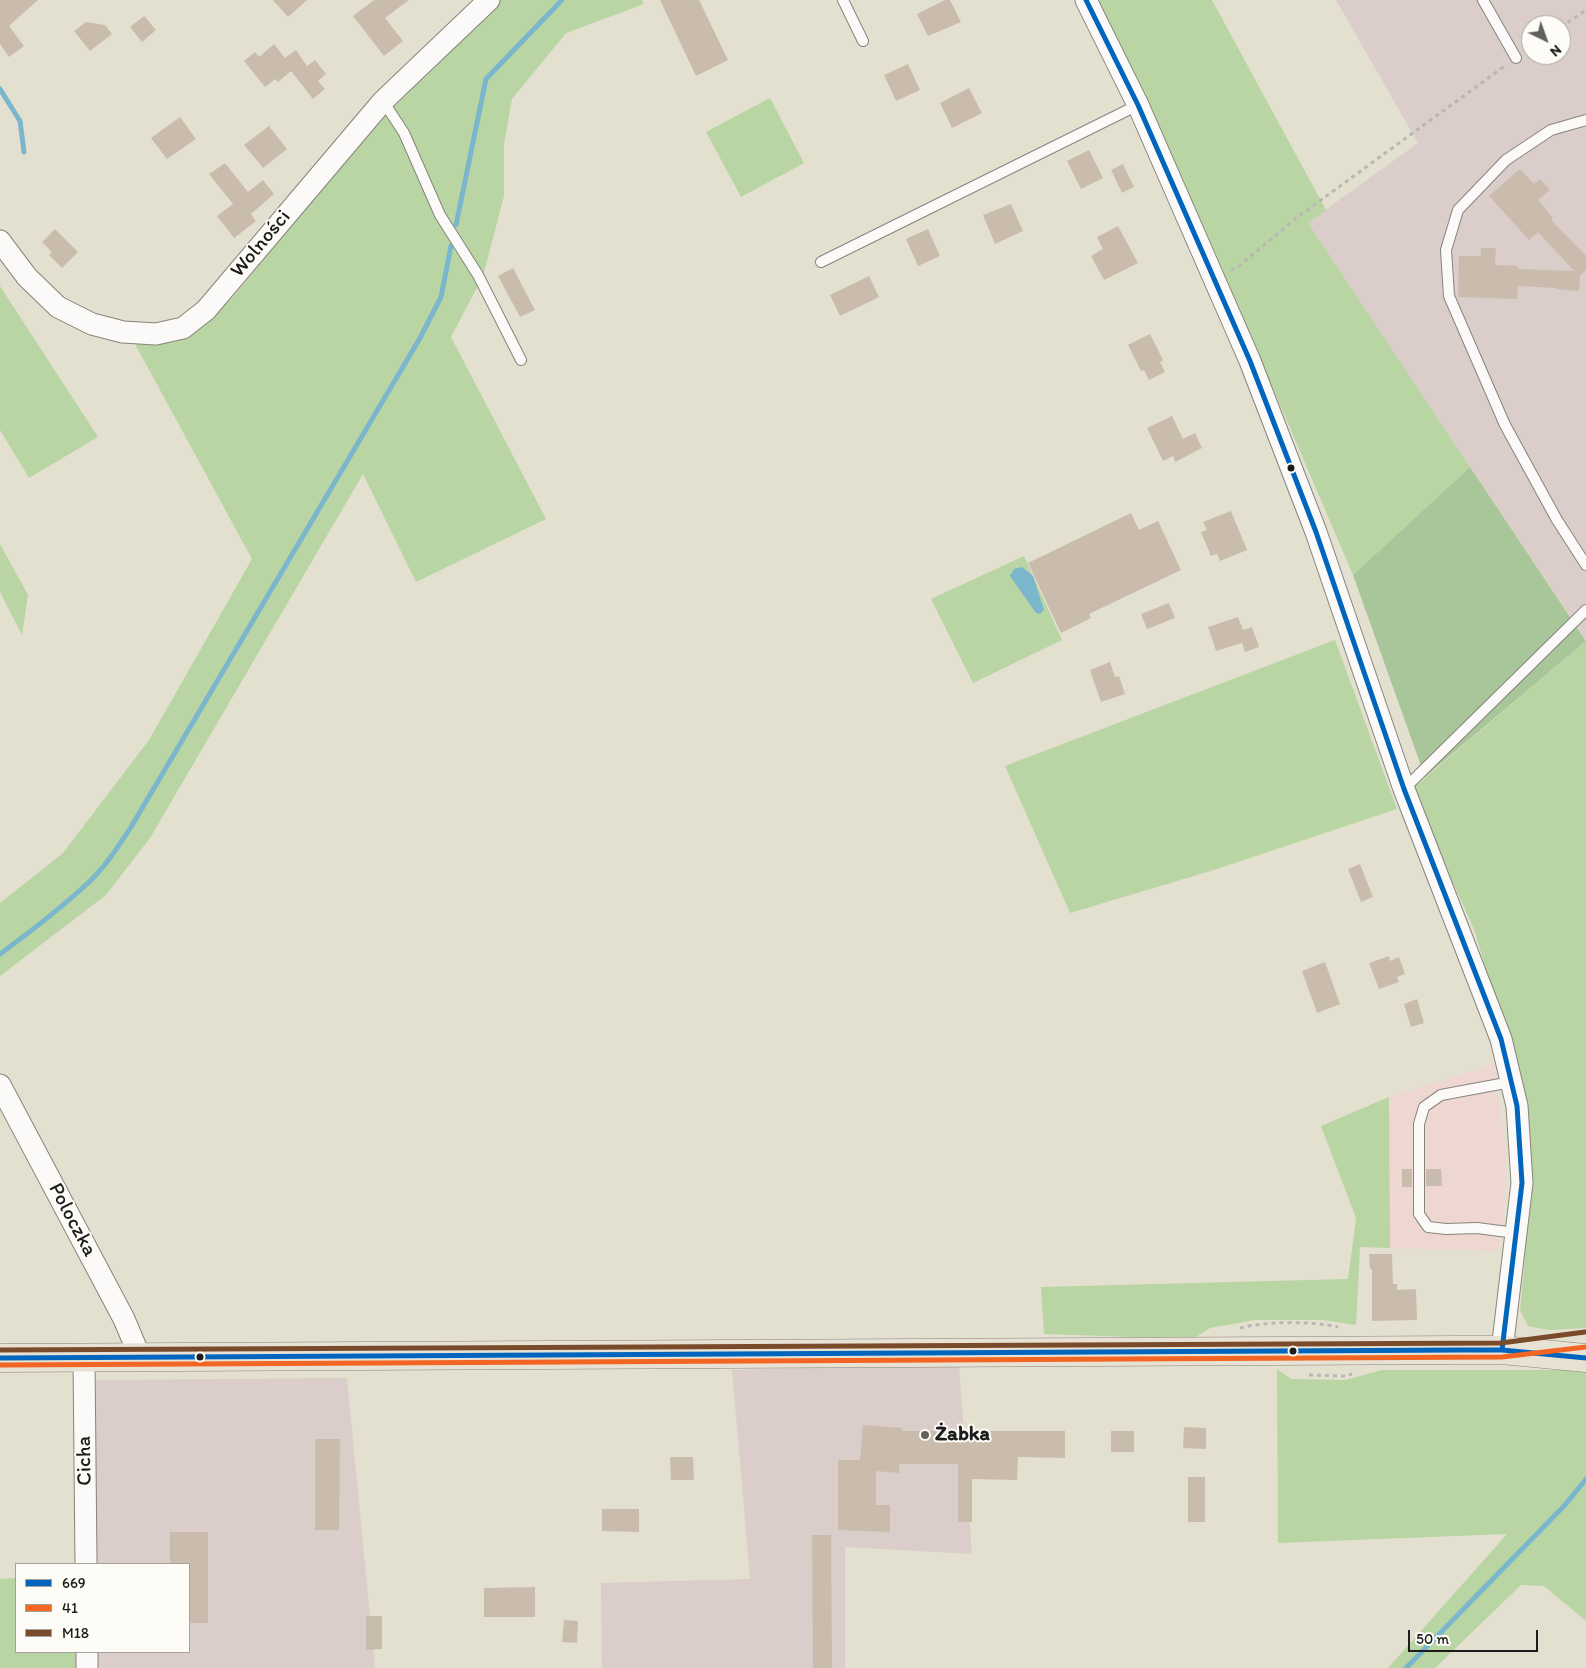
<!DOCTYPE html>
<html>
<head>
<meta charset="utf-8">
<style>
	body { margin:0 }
	#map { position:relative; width:1586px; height:1668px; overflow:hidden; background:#e3e0d0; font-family:Itim,sans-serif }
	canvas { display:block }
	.legend { position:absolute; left:15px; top:1563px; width:175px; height:90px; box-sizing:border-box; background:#fdfcf7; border:1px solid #a3a29f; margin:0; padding:6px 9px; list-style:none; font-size:15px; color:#1c1c1c }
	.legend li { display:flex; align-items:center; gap:10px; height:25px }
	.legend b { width:25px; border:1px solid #a3a29f }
	.north { position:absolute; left:1521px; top:15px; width:50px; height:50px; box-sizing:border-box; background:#fdfcf7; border:1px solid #a3a29f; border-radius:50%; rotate:138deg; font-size:14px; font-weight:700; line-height:20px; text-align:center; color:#1c1c1c }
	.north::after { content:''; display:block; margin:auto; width:18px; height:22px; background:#62615b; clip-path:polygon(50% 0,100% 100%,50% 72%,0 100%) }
	.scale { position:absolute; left:1408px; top:1630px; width:130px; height:22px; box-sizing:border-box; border:2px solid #1c1c1c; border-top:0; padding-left:6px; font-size:15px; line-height:18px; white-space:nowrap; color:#1c1c1c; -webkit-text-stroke:4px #fdfcf7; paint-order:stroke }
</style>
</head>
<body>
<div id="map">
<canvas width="1586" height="1668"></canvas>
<ul class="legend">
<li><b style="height:6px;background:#0065bd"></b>669</li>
<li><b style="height:6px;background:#f26522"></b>41</li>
<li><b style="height:6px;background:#7a4b2a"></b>M18</li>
</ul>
<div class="north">N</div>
<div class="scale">50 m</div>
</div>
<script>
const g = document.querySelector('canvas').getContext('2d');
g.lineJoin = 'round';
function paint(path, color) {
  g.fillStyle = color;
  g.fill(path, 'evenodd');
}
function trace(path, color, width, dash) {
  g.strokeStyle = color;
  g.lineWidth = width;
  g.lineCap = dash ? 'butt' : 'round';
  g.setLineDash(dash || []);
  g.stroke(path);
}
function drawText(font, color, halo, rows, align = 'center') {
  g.font = font + ' Itim,sans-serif';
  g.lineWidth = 4;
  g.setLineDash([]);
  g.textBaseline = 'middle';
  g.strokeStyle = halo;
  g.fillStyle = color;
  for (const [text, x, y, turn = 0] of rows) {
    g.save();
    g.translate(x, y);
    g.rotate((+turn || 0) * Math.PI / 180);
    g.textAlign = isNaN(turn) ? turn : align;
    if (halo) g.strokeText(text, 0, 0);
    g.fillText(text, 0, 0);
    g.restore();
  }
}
const built = new Path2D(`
	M1494 1064 1506 1151 1504 1219 1498 1251 1390 1248 1389 1097Z`);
const industrial = new Path2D(`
	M1336 0H1586V640L1307 223 1418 143ZM1531 25H1561V55H1531Z
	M959 1364 972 1554 845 1547V1668H602L601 1583 750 1579 732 1370Z
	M347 1378 375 1668H93V1652H189V1564H94L96 1380Z`);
const green = new Path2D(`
	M500 0H642L644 4 566 33 512 99 504 144V196L483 276 451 337 546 519 416 582 363 474 150 838 106 895 0 976V903L63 853 149 740 252 559 135 344 185 339 233 297 369 132Z
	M1098 0H1212L1326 210 1308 223 1470 467 1353 575 1210 241Z
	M770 98 804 163 741 197 706 132Z
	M0 286 98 437 29 478 0 430Z
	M0 544 28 595 22 635 0 592Z
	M1024 556 1062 640 973 683 931 599Z
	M1335 640 1397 809 1217 869 1070 913 1005 766Z
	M1586 641V1328L1549 1330 1528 1326 1520 1310 1532 1179 1525 1101 1474 929 1411 790Z
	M1389 1097 1390 1248 1360 1247 1356 1325 1323 1320H1255L1210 1328 1193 1339 1044 1334 1041 1287 1348 1279 1356 1218 1321 1126Z
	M1277 1369 1291 1379 1345 1380 1382 1370H1586V1621L1544 1586 1521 1585 1435 1668H1388L1507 1534 1278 1543Z
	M16 1578V1652H80L81 1668H0V1579Z`);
const forest = new Path2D(`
	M1470 467 1586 641 1425 777 1353 575Z`);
const water = new Path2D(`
	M1022 567 1033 576 1044 610 1040 614 1036 613 1010 576 1014 569Z`);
const stream = new Path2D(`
	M0 89 20 121 24 152
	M456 225 486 79 562 0
	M0 954C30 932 61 908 88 883 105 867 118 847 131 827L420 338 441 297 451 246
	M1406 1668 1565 1505 1586 1479`);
const building = new Path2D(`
	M0 0H38L9 26 24 46 9 57 0 44Z
	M273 0H307L288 17Z
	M374 0H409L385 18 403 41 384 56 353 16Z
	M660 0H699L728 60 696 76Z
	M945 0H950L961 22 928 36 917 14Z
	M144 16 156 30 142 42 130 27Z
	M86 22 105 25 112 34 90 51 74 31Z
	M274 44 285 58 296 50 307 66 315 60 326 74 318 81 325 89 313 99 291 71 278 82 275 79 265 87 244 61 255 52 259 57Z
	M908 64 920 90 896 101 884 75Z
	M969 88 982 113 952 128 940 103Z
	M180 117 196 139 167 159 151 138Z
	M269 126 287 149 263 168 244 145Z
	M1089 150 1103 178 1081 189 1067 161Z
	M225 163 248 192 263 180 274 194 251 214 256 221 234 238 217 216 233 204 209 174Z
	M1123 164 1134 187 1122 193 1111 170Z
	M1520 169 1534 184 1540 179 1550 190 1538 200 1553 218 1551 220 1586 256V270L1580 275 1579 291 1556 289V288L1518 286 1517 299 1458 297 1459 256H1481V248H1496L1495 265 1518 266V269L1574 271 1538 232 1529 240 1489 196Z
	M1011 204 1023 231 995 244 983 215Z
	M1118 226 1138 263 1104 280 1091 256 1103 249 1097 237Z
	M55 229 78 252 62 268 49 255 52 252 42 242Z
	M928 229 940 256 918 266 906 239Z
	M513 268 535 310 520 317 498 276Z
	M869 276 879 297 840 316 830 295Z
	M1150 334 1163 360 1160 362 1165 372 1149 380 1144 370 1141 371 1128 345Z
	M1172 416 1183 439 1195 433 1202 448 1175 462 1173 456 1163 461 1147 428Z
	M1231 511 1247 550 1220 561 1217 554 1211 556 1201 532 1207 530 1203 522Z
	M1131 513 1139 530 1158 521 1181 570 1089 614 1091 618 1061 633 1028 563Z
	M1169 603 1175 618 1147 629 1141 614Z
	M1238 617 1243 630 1252 627 1259 647 1245 652 1242 643 1216 651 1208 627Z
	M1110 662 1115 677 1119 676 1125 694 1101 702 1090 670Z
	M1360 864 1373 897 1361 902 1348 869Z
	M1389 956 1390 961 1399 957 1405 974 1397 977 1399 982 1379 989 1369 963Z
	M1325 962 1340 1004 1317 1013 1302 971Z
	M1417 999 1424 1023 1411 1027 1404 1004Z
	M1402 1169H1412V1187H1402Z
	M1426 1169H1441L1442 1186H1426Z
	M1369 1254H1392L1393 1284H1397V1290L1416 1289 1417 1320 1372 1321V1269H1370Z
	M863 1425 903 1428 902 1431H1065V1458L1018 1457 1017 1480 972 1479V1522H958V1464H899V1473L876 1471V1505H890V1532L838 1530V1460H860Z
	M1184 1427 1206 1428V1449L1183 1448Z
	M1111 1431H1134V1452H1111Z
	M315 1439H340L339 1530H315Z
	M670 1457H693L694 1480H671Z
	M1188 1477H1205V1522H1188Z
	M602 1509H639V1532L602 1531Z
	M170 1532H208V1623H189V1564H170Z
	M812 1535H831L832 1668H813Z
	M535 1587V1617H484V1588Z
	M366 1616H382V1649L366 1650Z
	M564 1620 578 1621 577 1643 562 1642Z`);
const path = new Path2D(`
	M1561 27 1586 10
	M1231 270 1239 266 1295 219 1506 65
	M1240 1328C1267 1321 1311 1321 1338 1327
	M1309 1375 1345 1376 1352 1374`);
const lane = new Path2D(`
	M843 0 863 41
	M1483 0 1516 58
	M383 101 404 133 440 215 478 275 521 360
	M1586 120 1551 130 1506 160 1458 210 1446 250 1449 296 1505 425 1557 520 1586 565
	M821 262 1138 105
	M1404 789 1586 610
	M1511 1082 1441 1095 1424 1107 1419 1124V1214L1428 1227 1446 1229 1477 1228 1516 1233`);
const street = new Path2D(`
	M1086 0 1138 105 1250 361 1316 532 1404 789 1501 1039 1517 1106 1522 1183 1502 1350
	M0 241 27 277 58 307 92 324 123 332 156 334 183 328 206 310 383 101 489 0
	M0 1085 124 1319 140 1357
	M84 1358 86 1564
	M87 1652V1668`);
const primary = new Path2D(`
	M0 1358 1459 1350H1502L1586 1358`);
const bus1 = new Path2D(`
	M1086 0 1138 105 1250 361 1316 532 1404 789 1501 1039 1517 1106 1522 1183 1502 1350
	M0 1358 1459 1350H1502L1586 1358`);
const bus2 = new Path2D(`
	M0 1365 1502 1357 1586 1347`);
const bus3 = new Path2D(`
	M0 1350 1501 1343 1585 1332`);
const markers = [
	[1291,468,4.5,"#1c1c1c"],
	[1293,1351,4.5,"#1c1c1c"],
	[200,1357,4.5,"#1c1c1c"],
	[925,1435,5,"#62615b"]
];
const streetNames = [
	["Wolności",261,244,-50],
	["Poloczka",72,1220,62],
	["Cicha",85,1461,-91]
];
const poiNames = [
	["Żabka",935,1435]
];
paint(built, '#eed7d1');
paint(industrial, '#dacdca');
paint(green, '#b8d5a3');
paint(forest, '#a8c69a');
paint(water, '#7bb7cc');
trace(stream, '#7bb7cc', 5);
paint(building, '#cabcad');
trace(lane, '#86847c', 12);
trace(street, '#86847c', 23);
trace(primary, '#86847c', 29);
trace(path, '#b8b7b5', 3, [4, 4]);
trace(lane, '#fbfaf8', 10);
trace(street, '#fbfaf8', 21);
trace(primary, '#e8e2d5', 28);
trace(bus1, '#0065bd', 5);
trace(bus2, '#f26522', 5);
trace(bus3, '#7a4b2a', 5);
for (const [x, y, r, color] of markers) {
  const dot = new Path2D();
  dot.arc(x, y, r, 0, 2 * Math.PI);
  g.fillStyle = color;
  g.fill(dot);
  trace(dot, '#fdfcf7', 2);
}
drawText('21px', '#1c1c1c', '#fdfcf7', streetNames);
drawText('bold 21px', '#1c1c1c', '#fdfcf7', poiNames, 'left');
</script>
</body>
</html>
